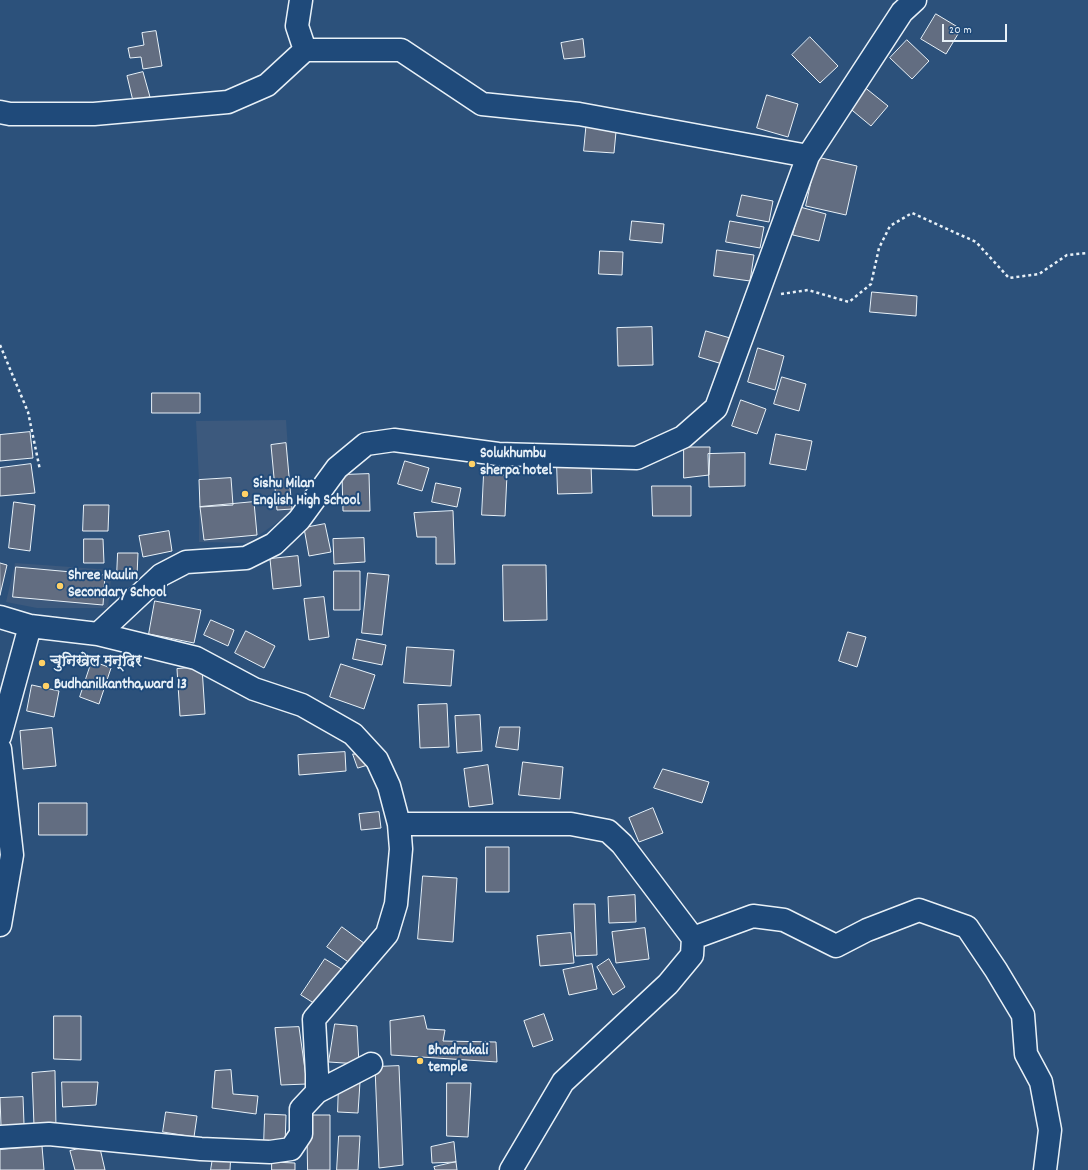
<!DOCTYPE html>
<html>
<head>
<meta charset="utf-8">
<style>
	body { margin:0 }
	#map { position:relative; width:1088px; height:1170px; overflow:hidden; background:#2c517b; font-family:Dekko,sans-serif }
	canvas { display:block }
	.scale { position:absolute; left:942px; top:24px; width:65px; height:18px; box-sizing:border-box; border:2px solid #e8f1f8; border-top:0; padding-left:5px; font-size:12px; line-height:14px; white-space:nowrap; color:#e8f1f8; -webkit-text-stroke:3px #1f4a7a; paint-order:stroke }
</style>
</head>
<body>
<div id="map">
<canvas width="1088" height="1170"></canvas>
<div class="scale">20 m</div>
</div>
<script>
const g = document.querySelector('canvas').getContext('2d');
g.lineJoin = 'round';
function paint(path, color) {
  g.fillStyle = color;
  g.fill(path, 'evenodd');
}
function trace(path, color, width, dash) {
  g.strokeStyle = color;
  g.lineWidth = width;
  g.lineCap = dash ? 'butt' : 'round';
  g.setLineDash(dash || []);
  g.stroke(path);
}
function drawText(font, color, halo, rows, align = 'center') {
  g.font = font + ' Dekko,"Playpen Sans Deva",sans-serif';
  g.lineWidth = 4;
  g.setLineDash([]);
  g.textBaseline = 'middle';
  g.strokeStyle = halo;
  g.fillStyle = color;
  for (const [text, x, y, turn = 0] of rows) {
    g.save();
    g.translate(x, y);
    g.rotate((+turn || 0) * Math.PI / 180);
    g.textAlign = isNaN(turn) ? turn : align;
    if (halo) g.strokeText(text, 0, 0);
    g.fillText(text, 0, 0);
    g.restore();
  }
}
const built = new Path2D(`
	M286 420 292 509 293 511 248 543 199 542V480L196 421Z
	M15 563 112 570 108 608H37L6 602Z`);
const building = new Path2D(`
	M936 14 961 29 946 54 921 39Z
	M156 31 162 66 143 69 141 57 130 58 128 48 144 45 142 33Z
	M810 37 838 66 820 83 792 55Z
	M583 39 585 57 564 59 561 43Z
	M907 40 929 61 912 79 890 58Z
	M143 72 150 97 133 101 127 76Z
	M863 86 888 106 871 126 847 106Z
	M767 95 798 104 788 137 757 128Z
	M587 119 617 121 614 153 584 151Z
	M817 157 857 166 846 215 806 206Z
	M742 195 773 201 769 222 737 216Z
	M800 207 826 214 819 241 793 235Z
	M632 221 664 224 662 243 630 240Z
	M730 221 764 227 760 248 726 242Z
	M717 250 754 255 750 281 714 276Z
	M600 251 623 252 622 275 599 274Z
	M872 292 917 296 916 316 870 312Z
	M652 327 653 365 618 366 617 328Z
	M706 331 737 340 729 366 699 357Z
	M758 348 784 356 775 390 748 382Z
	M782 377 806 384 799 411 774 404Z
	M152 393H200V413H152Z
	M741 400 766 409 757 434 732 426Z
	M30 432 33 458 0 461V435Z
	M776 434 812 441 806 470 770 464Z
	M286 443 292 509 277 510 271 445Z
	M684 447H710L709 475 684 478Z
	M745 453V486L709 487 708 454Z
	M405 461 429 468 422 491 398 484Z
	M31 464 35 493 0 496V468Z
	M557 464H591L592 493 558 494Z
	M369 474 370 511H343L342 475Z
	M484 474 507 475 505 516 482 515Z
	M231 478 233 505 200 507 199 480Z
	M436 483 461 488 457 507 432 502Z
	M652 486H691V516H653Z
	M14 502 35 505 30 551 9 548Z
	M254 502 257 535 204 540 200 507Z
	M84 505H109L108 531H83Z
	M453 511 455 564H436V537H417L414 513Z
	M325 524 331 552 309 556 304 528Z
	M169 531 172 551 143 557 139 536Z
	M364 538 365 562 334 564 333 539Z
	M84 539H103L104 563H84Z
	M118 553H138L137 576H117Z
	M298 556 301 586 273 589 270 559Z
	M0 563 7 565 0 595Z
	M503 565H546L547 620 504 621Z
	M16 567 105 575 103 605 13 597Z
	M334 571H360V610H334Z
	M368 573 389 575 382 635 362 633Z
	M324 597 329 637 309 640 304 599Z
	M155 601 201 610 194 643 149 634Z
	M211 620 234 630 228 646 204 635Z
	M246 631 275 646 264 668 235 653Z
	M848 632 866 637 857 667 839 661Z
	M357 639 386 645 382 665 353 659Z
	M407 647 454 650 451 686 404 683Z
	M92 661 111 668 99 704 80 697Z
	M341 664 375 675 364 709 330 697Z
	M202 667 205 714 180 716 177 669Z
	M32 685 59 691 54 717 27 711Z
	M447 704 449 747 420 748 418 705Z
	M480 715 482 751 457 753 455 716Z
	M500 727H520L518 750 496 747Z
	M52 728 56 766 23 769 20 731Z
	M345 752 346 771 299 775 298 755Z
	M353 754 369 755 371 764 358 768Z
	M523 762 563 767 560 799 519 795Z
	M488 765 493 804 469 807 464 769Z
	M663 769 709 782 702 803 654 788Z
	M39 803H87V835H39Z
	M653 808 663 833 639 842 629 818Z
	M379 812 381 828 361 830 359 814Z
	M486 847H509V892H486Z
	M423 876 457 878 453 942 418 939Z
	M635 895 636 922 609 923 608 897Z
	M574 904H595L597 955 576 956Z
	M342 927 368 946 354 966 327 947Z
	M645 928 649 959 616 963 612 932Z
	M571 933 574 963 540 966 537 936Z
	M325 959 343 970 320 1007 301 995Z
	M609 959 625 987 613 995 597 967Z
	M592 964 597 989 569 995 563 970Z
	M544 1014 553 1040 533 1047 524 1021Z
	M54 1016H81V1060L54 1059Z
	M424 1016 427 1029 445 1030 443 1041 496 1042 497 1062 391 1055 390 1021Z
	M335 1024 357 1026 359 1064 329 1062Z
	M299 1027 307 1084 281 1085 275 1028Z
	M399 1066 403 1165 379 1168 375 1067Z
	M231 1070 233 1094 258 1096 256 1114 212 1108 215 1071Z
	M55 1071 56 1129 34 1126 32 1073Z
	M339 1081 360 1082 358 1113 338 1112Z
	M62 1082H98L96 1105 63 1107Z
	M447 1083H471L468 1137 447 1136Z
	M23 1097 24 1124 1 1126 0 1098Z
	M166 1112 197 1116 194 1137 163 1132Z
	M265 1114 286 1115 285 1146 264 1145Z
	M307 1115H330V1170H308Z
	M339 1136H360L358 1170H337Z
	M454 1142 456 1162 432 1163 431 1147Z
	M99 1144 105 1170H75L70 1151Z
	M42 1146 44 1170H0V1150Z
	M214 1151 231 1152 230 1170H211Z
	M272 1162 295 1163V1170H272Z
	M456 1162 457 1170H435L434 1167Z`);
const path = new Path2D(`
	M781 294 808 290 849 302 871 284 879 248 890 226 912 213 976 242 1009 278 1039 274 1067 255 1088 253
	M0 345 28 412 40 470`);
const street = new Path2D(`
	M301 0 297 26 305 50
	M0 112 10 114H94L228 102 267 85 305 50H401L482 104 579 114 808 156
	M0 617 30 626 98 634 161 575 186 562 246 558 274 544 299 520 337 468 366 444 394 440 498 454 637 458 683 437 716 408 808 156 902 12 915 0
	M98 634 196 658 254 689 302 705 353 734 377 760 389 786 399 824H571L608 831 622 844 693 938 692 955 668 984 563 1082 511 1170
	M0 736 30 626
	M0 749 12 855 0 925
	M693 938 753 916 784 920 836 946 867 930 919 910 967 927 996 970 1023 1015 1026 1054 1041 1082 1050 1130 1045 1170
	M317 1092V1074L314 1019 387 934 396 904 401 849 399 824
	M0 1137 49 1134 201 1149 270 1152 291 1149 301 1134V1109L317 1092 371 1064`);
const markers = [
	[472,464,4,"#ffd166"],
	[245,494,4,"#ffd166"],
	[60,586,4,"#ffd166"],
	[42,663,4,"#ffd166"],
	[46,686,4,"#ffd166"],
	[420,1061,4,"#ffd166"]
];
const poiNames = [
	["Solukhumbu",480,455],
	["sherpa hotel",480,472],
	["Sishu Milan",253,485],
	["English High School",253,502],
	["Shree Naulin",68,577],
	["Secondary School",68,594],
	["चुनिखेल मन्दिर",50,663],
	["Budhanilkantha,ward 13",54,686],
	["Bhadrakali",428,1052],
	["temple",428,1069]
];
paint(built, '#3c597d');
paint(building, '#626d81');
trace(building, '#e8f1f8', 1);
trace(street, '#e8f1f8', 25);
trace(path, '#e8f1f8', 2.5, [3, 3]);
trace(street, '#1f4a7a', 22);
for (const [x, y, r, color] of markers) {
  const dot = new Path2D();
  dot.arc(x, y, r, 0, 2 * Math.PI);
  g.fillStyle = color;
  g.fill(dot);
  trace(dot, '#1f4a7a', 1.5);
}
drawText('bold 15px', '#e8f1f8', '#1f4a7a', poiNames, 'left');
</script>
</body>
</html>
